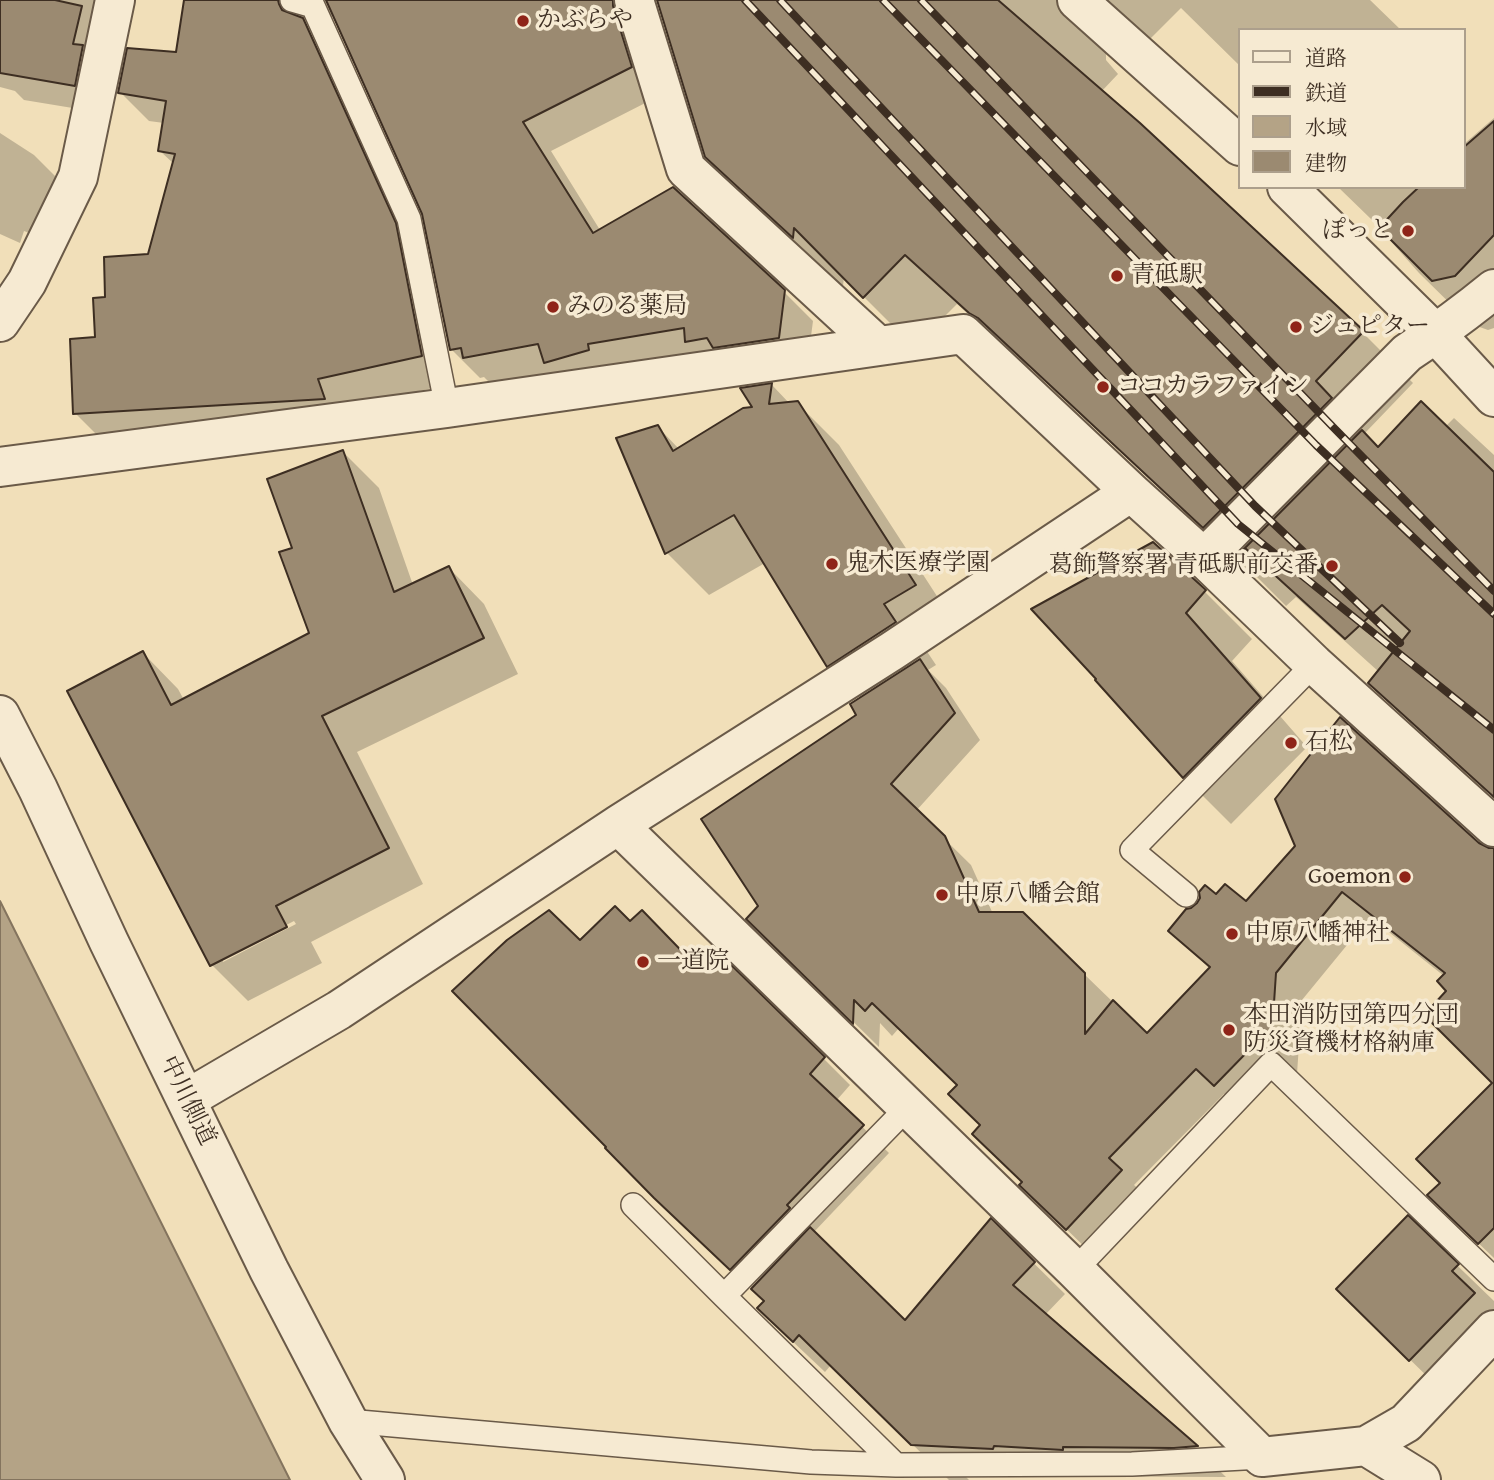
<!DOCTYPE html>
<html>
<head>
<meta charset="utf-8">
<style>
	body { margin:0 }
	#map { position:relative; width:1494px; height:1480px; overflow:hidden; background:#f1dfb9; font-family:"Gentium Book Plus","Noto Serif JP",serif }
	canvas { display:block }
	.legend { position:absolute; left:1238px; top:28px; width:228px; height:161px; box-sizing:border-box; background:#f6ead2; border:2px solid #ac9f8c; margin:0; padding:9px 12px; list-style:none; font-size:21px; color:#3d2e22 }
	.legend li { display:flex; align-items:center; gap:14px; height:35px }
	.legend b { width:35px; border:2px solid #ac9f8c }
</style>
</head>
<body>
<div id="map">
<canvas width="1494" height="1480"></canvas>
<ul class="legend">
<li><b style="height:9px;background:#f6ead2"></b>道路</li>
<li><b style="height:9px;background:#3d2e22"></b>鉄道</li>
<li><b style="height:19px;background:#b4a386"></b>水域</li>
<li><b style="height:19px;background:#9b8a71"></b>建物</li>
</ul>
</div>
<script>
const g = document.querySelector('canvas').getContext('2d');
g.lineJoin = 'round';
function paint(path, color) {
  g.fillStyle = color;
  g.fill(path, 'evenodd');
}
function trace(path, color, width, dash) {
  g.strokeStyle = color;
  g.lineWidth = width;
  g.lineCap = dash ? 'butt' : 'round';
  g.setLineDash(dash || []);
  g.stroke(path);
}
function drawText(font, color, halo, rows, align = 'center') {
  g.font = font + ' "Gentium Book Plus","Noto Serif JP",serif';
  g.lineWidth = 7;
  g.setLineDash([]);
  g.textBaseline = 'middle';
  g.strokeStyle = halo;
  g.fillStyle = color;
  for (const [text, x, y, turn = 0] of rows) {
    g.save();
    g.translate(x, y);
    g.rotate((+turn || 0) * Math.PI / 180);
    g.textAlign = isNaN(turn) ? turn : align;
    if (halo) g.strokeText(text, 0, 0);
    g.fillText(text, 0, 0);
    g.restore();
  }
}
const water = new Path2D(`
	M0 901 6 913 290 1480H0Z`);
const shadow = new Path2D(`
	M0 0H121L103 113 24 100 15 91 0 87Z
	M187 0H651L658 7H656L659 96 551 151 600 230 784 292 813 321 807 367 493 386 484 377 480 378 451 349 424 213 335 17 326 14 311 18 307 24 331 48 424 254 450 384 345 408 104 442 75 413 107 299 149 256 174 164 160 151 164 123 149 121 120 92 177 53Z
	M659 0H1370L1401 30H1240V66L1181 8 1150 39 1144 33 1134 29 1106 46V60L1118 74 1101 92 1138 125 1363 333 1413 383 1365 433 1379 448 1445 427 1454 418 1494 455V800L1420 733 1370 683 1379 672 1296 597 1286 606 1256 576 1255 577 1031 368 1022 363 957 304 914 347 844 277 843 286 758 207 707 156Z
	M1494 118V328L1488 330 1471 324 1419 273 1372 220 1338 187H1464V144Z
	M0 133 34 155 63 184 40 237 24 231 20 243 0 234Z
	M772 385 790 404 797 403 839 445 957 627 924 647 936 665 928 670 946 688 980 740 916 811 971 865 993 914 1084 974 1147 1035 1210 969 1170 931 1216 896 1246 904 1494 858V1083L1449 992 1444 976 1370 917 1302 1000 1297 1074 1279 1073 1242 1111 1224 1094 1134 1185 1148 1198 1093 1255 1021 1185 1024 1182 982 1125 959 1085 899 1028 892 1036 880 1023 879 1047 775 945 760 906 859 715 861 699 828 665 765 563 709 595 667 553 618 439 658 427 679 449 755 408 743 389Z
	M343 452 379 488 413 585 449 568 484 604 518 674 357 752 423 884 311 942 322 963 248 1001 212 965 69 692 143 653 178 689 184 700 312 634 294 549ZM294 921 296 924 223 962V958Z
	M1153 544 1205 592 1252 639 1232 661 1307 747 1231 824 1184 777Z
	M630 924 823 1058 850 1085 836 1101 889 1153 813 1233 905 1322 991 1221 1065 1294 1045 1315 1196 1448 1226 1477 965 1476 969 1480H949L831 1365 825 1372 790 1339 766 1301 683 1225 580 943Z
	M1494 1083V1258L1456 1222 1443 1183Z
	M1408 1218 1494 1301V1330L1438 1387 1338 1289Z`);
const building = new Path2D(`
	M0 0H55L82 6 73 44 83 45 75 86 0 73Z
	M184 0H278L279 4 282 10 303 18 396 223 422 356 318 379 325 399 73 414 70 339 95 337 93 298 105 297 104 257 148 254 175 154 158 151 166 101 118 93 127 48 176 52Z
	M326 0H613V6L632 67 523 122 593 233 673 187 785 290 779 338 713 348 707 338 685 342 684 328 588 344 589 350 544 363 538 344 463 358 461 348 450 350 422 214Z
	M657 0H998L1140 123 1364 331 1316 381 1332 398 1203 528 978 318 969 313 905 255 863 298 794 228 793 238 705 157Z
	M1494 121V235L1455 276 1432 281 1379 228 1403 202 1419 187H1464V147Z
	M772 383 769 404 798 401 916 585 884 604 896 622 827 667 734 515 665 554 616 438 658 425 673 451 743 408 752 407 740 388Z
	M1421 401 1494 472V797L1368 683 1410 631 1382 605 1345 639 1245 548 1235 558 1362 430 1378 447Z
	M343 450 394 592 449 566 484 638 322 716 389 848 276 906 287 927 210 966 67 691 143 651 171 705 309 633 279 552 292 548 267 479Z
	M1153 542 1206 590 1186 613 1261 698 1183 778 1095 680 1096 679 1031 609Z
	M920 659 955 713 891 784 945 836 979 912H1023L1085 973V1034L1113 1000 1147 1033 1210 967 1168 931 1186 909 1191 908 1197 903 1200 898 1199 892 1205 885 1216 894 1225 884 1246 901 1295 846 1275 799 1340 717 1479 843 1489 848H1494V1228L1478 1244 1427 1195 1440 1183 1416 1159 1492 1083 1424 1015 1446 991 1437 981 1445 973 1342 892 1276 973 1271 1048 1252 1047 1214 1086 1196 1069 1109 1158 1122 1170 1066 1230 1019 1185 1022 1182 972 1134 980 1125 948 1094 957 1085 872 1003 865 1011 854 1000 853 1024 746 919 758 906 701 819 856 715 850 704Z
	M615 906 630 921 642 910 700 970 717 951 825 1057 810 1074 864 1125 787 1205 790 1208 730 1270 654 1198 605 1148 606 1147 452 991 507 940 549 910 580 940Z
	M1408 1215 1459 1264 1452 1271 1475 1293 1409 1361 1336 1289Z
	M991 1218 1035 1262 1013 1285 1198 1446 1174 1448 1063 1447V1450L994 1446 993 1449 911 1445 799 1335 793 1342 757 1308 764 1301 751 1289 810 1227 905 1320Z`);
const lane = new Path2D(`
	M292 0 313 6 409 219 447 408
	M1186 895 1132 850 1314 664
	M633 1205 724 1296 896 1465
	M1075 1270 1271 1064 1494 1279
	M724 1296 907 1108
	M348 1421 811 1462 896 1465 1132 1464 1262 1457`);
const street = new Path2D(`
	M634 0 686 169 878 346
	M1077 0 1240 146
	M1287 187 1436 334 1494 397
	M0 322 27 282 78 177 115 0
	M0 467 447 408 963 334 1131 492
	M1204 558 1407 353C1437 333 1466 312 1494 289
	M0 715 38 789 109 942 269 1270 348 1421 385 1480
	M618 825 892 651 1131 492 1204 558 1314 664 1494 827
	M187 1099 339 1010 618 825 1075 1270 1262 1457 1366 1446 1406 1423 1494 1330
	M1366 1446 1421 1480`);
const rail = new Path2D(`
	M745 0 1238 524 1494 730
	M780 0 1255 506 1400 643
	M883 0 1316 445 1494 614
	M921 0 1333 427 1494 591`);
const markers = [
	[523,21,7,"#8f2418"],
	[1408,231,7,"#8f2418"],
	[1117,276,7,"#8f2418"],
	[553,307,7,"#8f2418"],
	[1296,327,7,"#8f2418"],
	[1103,387,7,"#8f2418"],
	[832,564,7,"#8f2418"],
	[1332,566,7,"#8f2418"],
	[1291,743,7,"#8f2418"],
	[1405,877,7,"#8f2418"],
	[942,895,7,"#8f2418"],
	[1232,934,7,"#8f2418"],
	[643,962,7,"#8f2418"],
	[1229,1030,7,"#8f2418"]
];
const poiNames = [
	["かぶらや",537,21],
	["ぽっと",1394,231,"right"],
	["青砥駅",1131,276],
	["みのる薬局",567,307],
	["ジュピター",1310,327],
	["ココカラファイン",1117,387],
	["鬼木医療学園",846,564],
	["葛飾警察署 青砥駅前交番",1318,566,"right"],
	["石松",1305,743],
	["Goemon",1391,877,"right"],
	["中原八幡会館",956,895],
	["中原八幡神社",1246,934],
	["一道院",657,962],
	["本田消防団第四分団",1243,1016],
	["防災資機材格納庫",1243,1044]
];
const streetNames = [
	["中川側道",187,1101,64]
];
paint(water, '#b4a386');
trace(water, '#84745e', 2);
paint(shadow, '#0003');
paint(building, '#9b8a71');
trace(building, '#3d2e22', 2);
trace(lane, '#6a5a48', 26);
trace(street, '#6a5a48', 42);
trace(lane, '#f6ead2', 23);
trace(street, '#f6ead2', 38);
trace(rail, '#3d2e22', 8);
trace(rail, '#f6ead2', 5, [16]);
for (const [x, y, r, color] of markers) {
  const dot = new Path2D();
  dot.arc(x, y, r, 0, 2 * Math.PI);
  g.fillStyle = color;
  g.fill(dot);
  trace(dot, '#f6ead2', 2.5);
}
drawText('24px', '#3d2e22', '#f6ead2', poiNames, 'left');
drawText('24px', '#3d2e22', '#f6ead2', streetNames);
</script>
</body>
</html>
